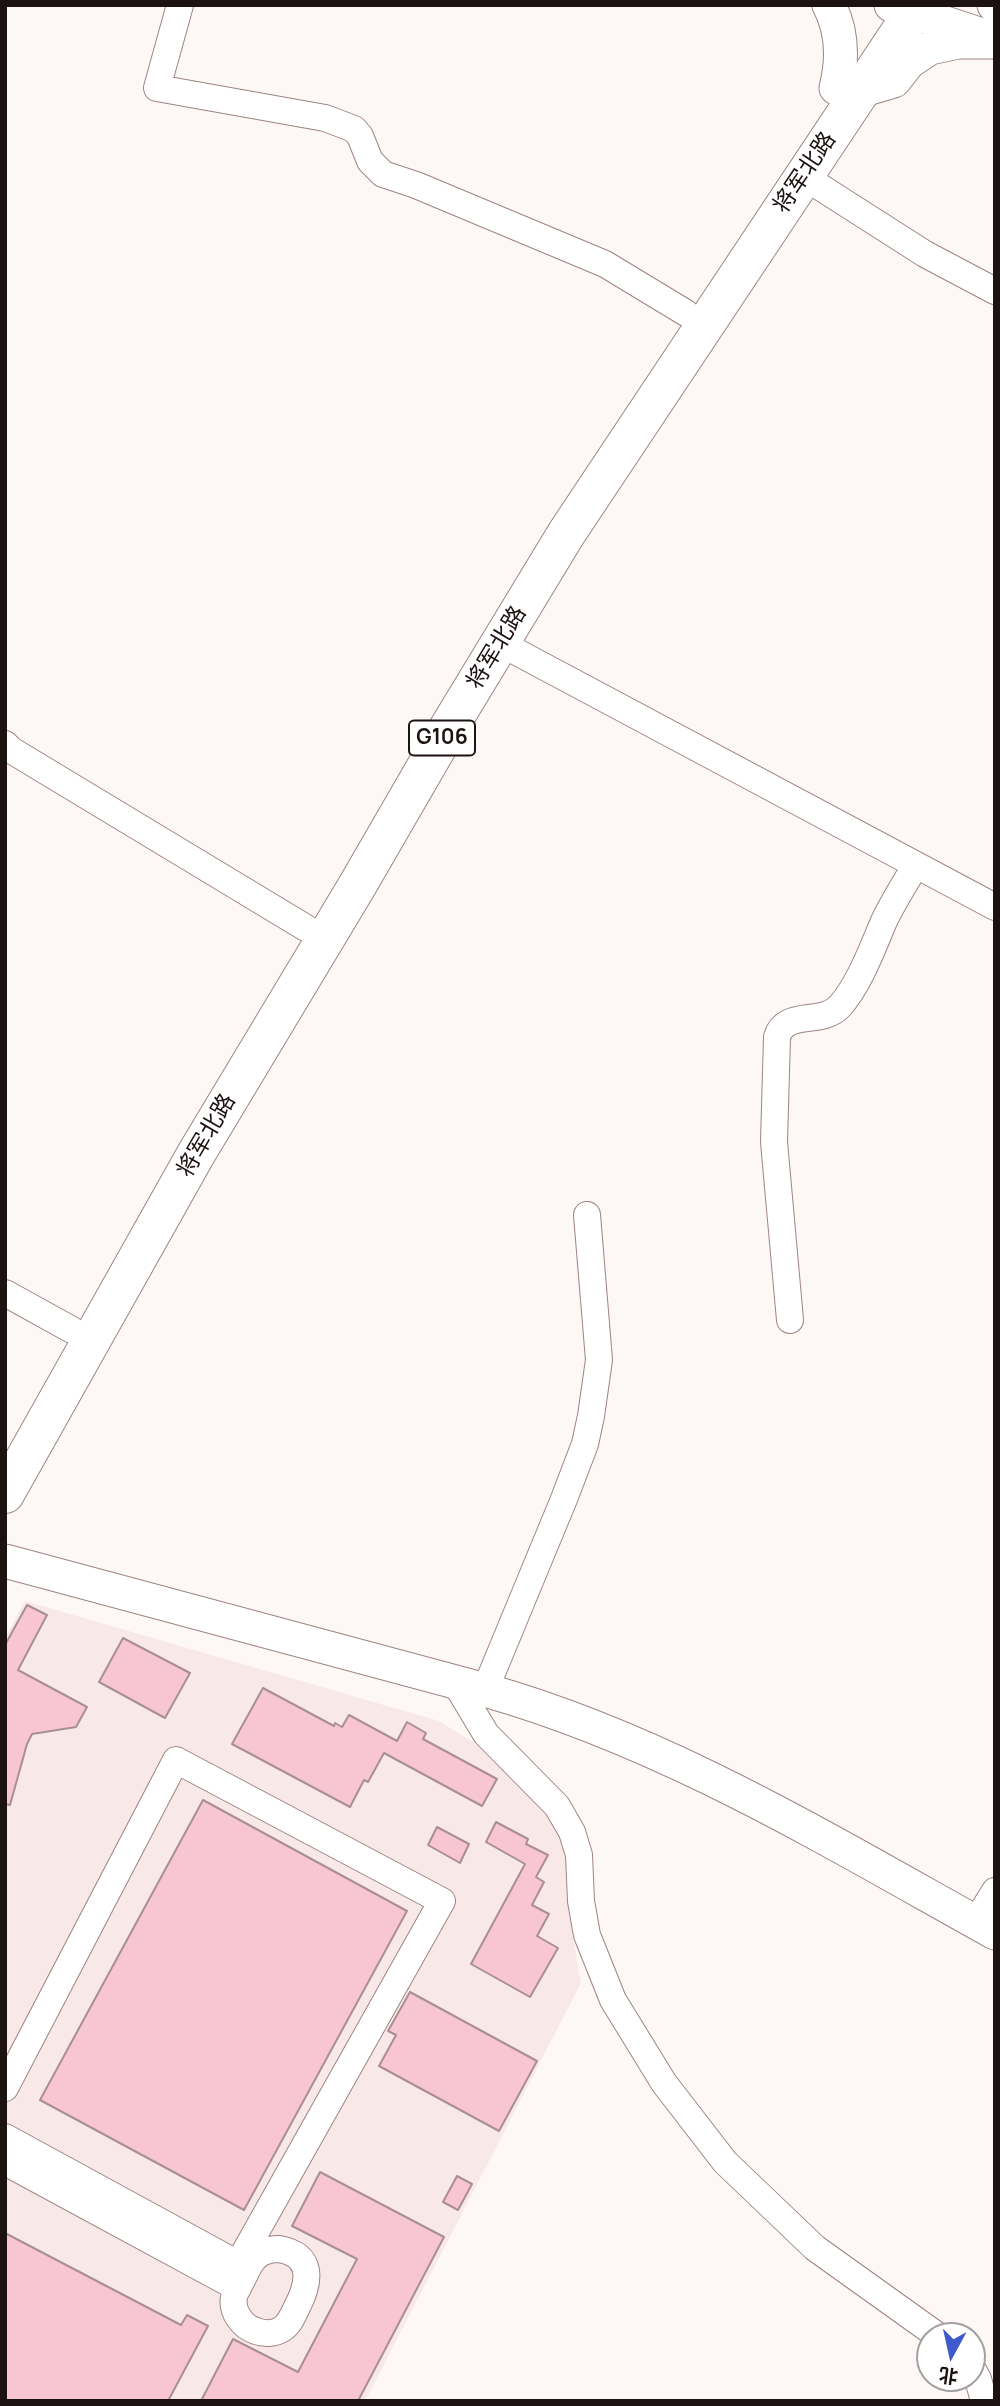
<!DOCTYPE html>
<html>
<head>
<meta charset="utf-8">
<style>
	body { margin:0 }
	#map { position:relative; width:1000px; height:2406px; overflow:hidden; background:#fdf7f6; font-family:Manrope,"Noto Sans SC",sans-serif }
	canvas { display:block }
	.frame { position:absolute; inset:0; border:7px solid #1c1211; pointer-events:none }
	.north { position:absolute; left:916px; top:2322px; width:70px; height:70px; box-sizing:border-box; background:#fff; border:2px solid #a4a0a0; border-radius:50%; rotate:188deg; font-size:19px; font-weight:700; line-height:28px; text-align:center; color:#1c1211 }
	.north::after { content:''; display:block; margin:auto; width:24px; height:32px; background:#3e5acd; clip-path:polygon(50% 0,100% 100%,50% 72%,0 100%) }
</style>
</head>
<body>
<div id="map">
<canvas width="1000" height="2406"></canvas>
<div class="frame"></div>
<div class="north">北</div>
</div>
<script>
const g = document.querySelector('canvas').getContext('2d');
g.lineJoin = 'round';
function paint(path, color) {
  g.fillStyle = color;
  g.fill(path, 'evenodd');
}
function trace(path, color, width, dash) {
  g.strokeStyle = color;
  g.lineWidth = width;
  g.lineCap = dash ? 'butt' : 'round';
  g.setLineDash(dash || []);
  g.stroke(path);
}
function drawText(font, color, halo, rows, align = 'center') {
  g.font = font + ' Manrope,"Noto Sans SC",sans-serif';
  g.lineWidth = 6;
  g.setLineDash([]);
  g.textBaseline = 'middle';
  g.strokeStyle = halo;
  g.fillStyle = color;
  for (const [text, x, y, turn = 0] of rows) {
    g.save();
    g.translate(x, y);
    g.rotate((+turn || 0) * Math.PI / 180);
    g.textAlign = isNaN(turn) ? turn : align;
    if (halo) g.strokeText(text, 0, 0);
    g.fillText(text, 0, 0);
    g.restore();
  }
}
const built = new Path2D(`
	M25 1601 439 1721 497 1757 555 1819 572 1877 573 1938 581 1983 365 2401H5V1638Z`);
const building = new Path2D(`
	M27 1605 47 1615 18 1670 87 1707 76 1727 32 1734 27 1744 10 1805 5 1804V1645Z
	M123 1638 190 1673 165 1718 99 1682Z
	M263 1688 334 1726 335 1723 342 1727 349 1715 397 1741 407 1722 426 1733 423 1739 497 1779 482 1806 384 1753 368 1782 364 1780 350 1807 232 1744Z
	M203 1800 407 1911 244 2210 40 2100Z
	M496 1822 528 1839 526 1844 548 1855 536 1877 544 1882 532 1905 549 1914 537 1936 558 1948 530 1997 471 1964 525 1864 486 1842Z
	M437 1827 469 1844 460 1863 428 1845Z
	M410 1992 537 2061 499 2131 379 2066 396 2035 388 2031Z
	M320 2172 444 2237 358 2401H201L233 2339 298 2372 357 2259 292 2226Z
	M457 2176 472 2184 458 2210 443 2202Z
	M5 2233 181 2325 187 2315 208 2326 168 2401H5Z`);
const minor = new Path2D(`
	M180 5 157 88 325 118 354 129 360 136 370 161 383 174 416 185 605 264 686 313
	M803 176 925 254 995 291
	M500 643 995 907
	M5 744 11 750 306 928
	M5 1293 72 1330
	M790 1320 774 1142 777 1037C785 1009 822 1026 840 1006 860 983 872 949 884 921 893 902 905 883 916 865
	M456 1684 486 1734 557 1806 572 1832 579 1855 581 1901 587 1935 613 2000 664 2083 725 2162 815 2248 938 2336
	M485 1690 564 1499 585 1444 591 1416 599 1360 587 1215
	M975 1923 995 1891
	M5 2088 176 1760 442 1901 238 2264
	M5 2137 247 2269
	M5 2162 238 2288
	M279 2249C314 2255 310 2282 297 2307 293 2315 290 2324 282 2329 274 2334 264 2334 256 2331 243 2327 231 2312 234 2297 235 2291 240 2284 243 2278 248 2268 252 2257 263 2252 268 2250 273 2249 279 2249Z
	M972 2368 978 2379 984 2401`);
const major = new Path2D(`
	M829 5C843 32 843 60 836 88
	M891 5 982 35
	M994 5 995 6
	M860 91 894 81 909 62 930 48 958 42H995
	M5 1561 485 1690C666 1741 831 1842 995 1933`);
const highway = new Path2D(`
	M5 1494 196 1154 357 886 449 727 566 534 918 5`);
const shields = [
	[442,738,66]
];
const shieldNames = [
	["G106",442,738]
];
const streetNames = [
	["将军北路",805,173,-56],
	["将军北路",497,648,-59],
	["将军北路",207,1136,-60]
];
paint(built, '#f8e9e8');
paint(building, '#f8c5d2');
trace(building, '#a98f95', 2);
trace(minor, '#9e8482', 28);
trace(major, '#9e8482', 35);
trace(highway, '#9e8482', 40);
trace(minor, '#fff', 26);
trace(major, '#fff', 33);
trace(highway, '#fff', 38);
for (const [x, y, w] of shields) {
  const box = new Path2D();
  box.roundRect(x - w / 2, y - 17.5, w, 35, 5);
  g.fillStyle = '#fff';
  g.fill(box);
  trace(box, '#1c1211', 2);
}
drawText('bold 21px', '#1c1211', null, shieldNames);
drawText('23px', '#1c1211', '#fff', streetNames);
</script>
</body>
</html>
